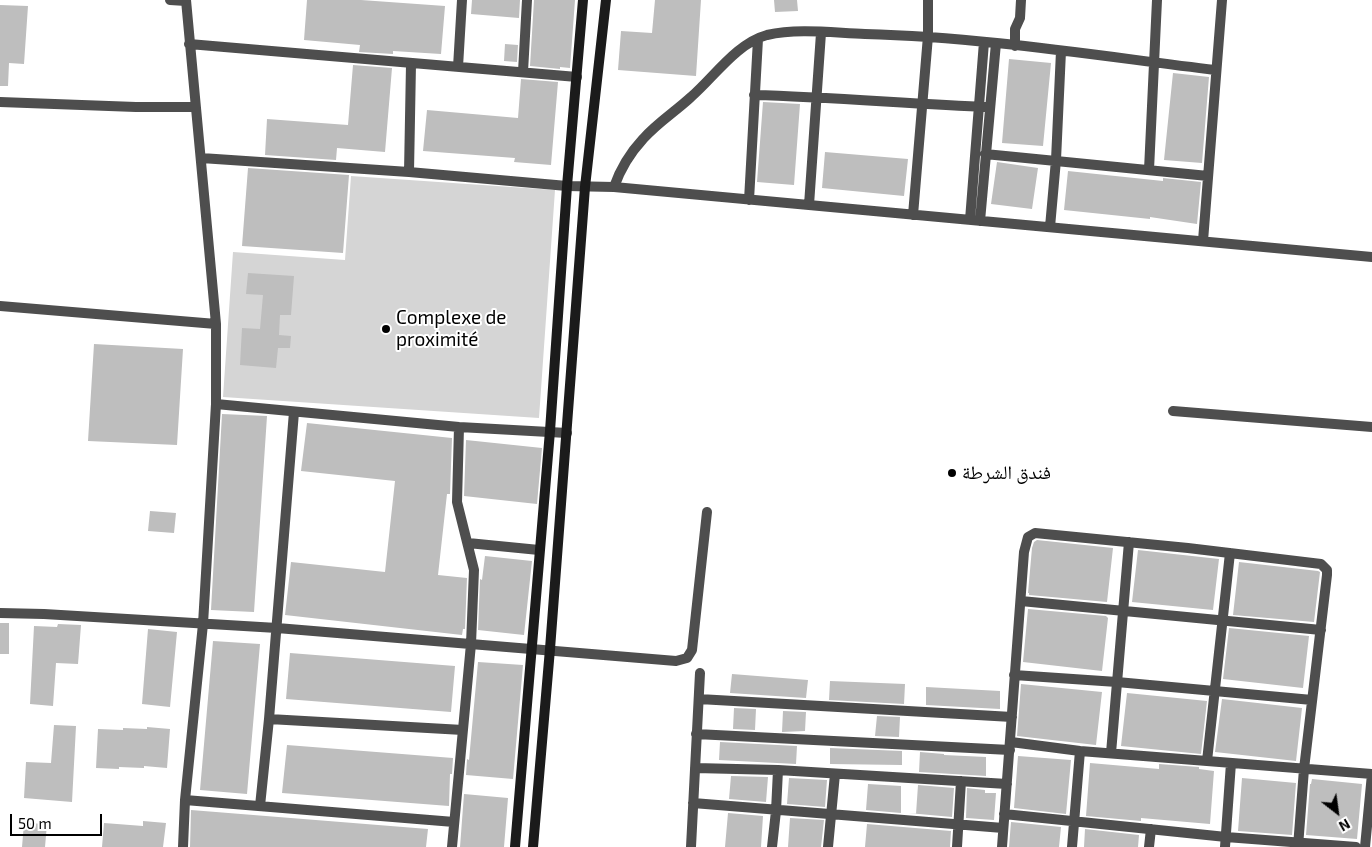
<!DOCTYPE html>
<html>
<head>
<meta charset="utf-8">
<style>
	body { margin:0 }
	#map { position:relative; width:1372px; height:847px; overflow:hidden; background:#fff; font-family:"Exo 2",sans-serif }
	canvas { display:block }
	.north { position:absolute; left:1312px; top:787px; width:50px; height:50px; -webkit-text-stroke:4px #fff; paint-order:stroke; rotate:150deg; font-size:14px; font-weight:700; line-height:20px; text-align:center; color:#000 }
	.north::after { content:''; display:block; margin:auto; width:18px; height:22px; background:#000; clip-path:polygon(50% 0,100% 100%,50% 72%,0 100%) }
	.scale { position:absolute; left:10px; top:814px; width:92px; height:22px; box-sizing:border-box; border:2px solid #000; border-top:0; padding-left:6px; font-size:15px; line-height:18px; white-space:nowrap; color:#000; -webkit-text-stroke:4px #fff; paint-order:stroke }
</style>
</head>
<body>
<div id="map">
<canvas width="1372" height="847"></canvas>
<div class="north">N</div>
<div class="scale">50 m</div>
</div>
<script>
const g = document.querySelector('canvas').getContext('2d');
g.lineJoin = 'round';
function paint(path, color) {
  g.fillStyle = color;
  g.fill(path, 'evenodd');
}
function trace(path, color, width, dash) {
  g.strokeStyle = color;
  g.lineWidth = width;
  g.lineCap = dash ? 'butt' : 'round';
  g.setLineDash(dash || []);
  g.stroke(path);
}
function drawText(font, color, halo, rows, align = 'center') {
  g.font = font + ' "Exo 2","Noto Naskh Arabic",sans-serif';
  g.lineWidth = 4;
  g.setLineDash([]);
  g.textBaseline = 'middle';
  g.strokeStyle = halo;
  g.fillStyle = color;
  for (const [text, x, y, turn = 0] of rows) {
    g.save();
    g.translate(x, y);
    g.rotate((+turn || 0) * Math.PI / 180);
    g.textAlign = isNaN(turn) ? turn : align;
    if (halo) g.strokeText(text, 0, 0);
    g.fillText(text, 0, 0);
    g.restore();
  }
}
const green = new Path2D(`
	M351 176 555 190 539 418 223 397 233 252 345 260Z`);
const building = new Path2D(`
	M307 0H361L445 6 441 54 393 51V54L359 52 360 45 304 40Z
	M472 0H520L519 18 471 14Z
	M534 0H575L570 68 560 67V69L530 66Z
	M655 0H701L696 76 618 70 621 31 652 33Z
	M774 0H797L798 11 775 12Z
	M0 5 28 6 24 64 9 63 8 86H0Z
	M505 44 518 45 517 62 504 61Z
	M1009 59 1051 63 1043 146 1002 143Z
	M353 65 392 68 385 152 337 148 336 160 265 155 267 119 348 125Z
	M1173 73 1209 77 1202 163 1164 160Z
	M521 79 558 82 551 165 514 162 515 158 423 151 427 110 518 118Z
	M763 102 800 104 794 185 757 182Z
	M825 152 908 159 904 196 822 188Z
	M997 162 1038 168 1032 209 991 204Z
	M248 168 349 175 343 253 242 246Z
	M1068 171 1163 181V178L1201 182 1197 224 1150 217V219L1064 210Z
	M248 273 294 276 291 315H280L279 335 291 336 290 348H278L276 368 240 365 242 328 260 329 263 295 246 294Z
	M94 344 183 349 177 445 88 441Z
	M222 414 267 416 254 612 211 610Z
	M307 423 452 438 450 494H447L438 575 467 578 465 629H463L462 635 285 615 291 562 385 572 395 481 301 471Z
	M466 440 542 448 537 504 464 496Z
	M150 511 176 513 174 533 148 531Z
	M1037 540 1113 548 1107 602 1029 595V593H1028L1032 548 1034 542Z
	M1138 550 1219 559 1213 610 1132 602Z
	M485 556 532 561 524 635 478 630 480 579 482 580Z
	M1239 562 1318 571 1320 572 1314 622 1233 615Z
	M1028 609 1106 616 1108 618 1102 671 1023 662Z
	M0 623H9V654H0Z
	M58 624 81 625 78 664 56 663 53 706 30 704 34 626 57 627Z
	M1229 628 1309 636 1303 688 1223 679Z
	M148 629 177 632 170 707 142 704Z
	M213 641 260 644 247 794 200 790Z
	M290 653 455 666 451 712 286 699Z
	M478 662 523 665 513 779 466 775 467 759 469 760Z
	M732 674 808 680 806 698 730 693Z
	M830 681 905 684 904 704 829 700Z
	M1021 684 1102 692 1096 745 1017 736Z
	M926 687 1000 691V709L926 705Z
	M1127 693 1207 701 1201 754 1121 746Z
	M1222 699 1302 708 1296 761 1215 752Z
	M734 708 756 709 755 730 733 729Z
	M783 711 806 712 805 731 782 732Z
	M877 716 900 717 899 737 875 736Z
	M54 725 76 726 72 802 24 798 26 762 51 763Z
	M147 727 170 729 167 768 144 766V768L119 767V769L96 768 98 729 123 730V728L147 729Z
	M720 742 797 746 796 764 719 760Z
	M287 745 453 758 452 774H450L449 806 282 793Z
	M830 748 902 751V765L830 764Z
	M920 752 944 754V755L986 757V776L919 772Z
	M1018 756 1071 760 1066 814 1014 808Z
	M1090 763 1159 769V764L1199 767V769L1214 771 1210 824 1141 818V821L1086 816Z
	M731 776 768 777 766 802 729 799Z
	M789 778 827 780 825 807 787 804Z
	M1242 778 1296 783 1292 835 1238 831Z
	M1312 779 1362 784 1357 839 1306 835 1310 784H1311Z
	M868 784 901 786V813L866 810Z
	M918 785 954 788 952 817 908 813 916 814Z
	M967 788 985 790V793H996L994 820 966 818Z
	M464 794 508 798 504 847H460Z
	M191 810 428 829 426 847H190Z
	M728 813 763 816 761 847H725Z
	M790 818 824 820 821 847H788Z
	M143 821 166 823 163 847H102L104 823 143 826Z
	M1011 822 1061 827 1059 847H1009Z
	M24 823 47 824 45 847H22Z
	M867 824 951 831 950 847H865Z
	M1085 829 1139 835 1138 847H1084Z`);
const street = new Path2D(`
	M170 0 186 1
	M189 44 577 77
	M1015 46V29L1020 18 1021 0
	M458 67 462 0
	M523 72 527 0
	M754 95C833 97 911 104 990 107
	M0 102 136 107H194
	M985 154 1208 176
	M201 158 409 172 567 186 614 187 1372 257
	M1149 170 1157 0
	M409 172 411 64
	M614 187C620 170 630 153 643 139 657 123 676 111 691 97 714 77 737 43 767 35 798 28 834 33 865 34 982 37 1099 56 1215 70
	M749 200 758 39
	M809 205 821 33
	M913 215 928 36V0
	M970 220 984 42
	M980 221 996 43
	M1050 227 1056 160 1061 51
	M1203 241 1222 0
	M0 306 216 324
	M216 404 459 427 567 433
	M1173 411 1372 427
	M468 543 539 550
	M1021 601 1321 630
	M0 613 44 614 277 628 676 661 687 658 692 650 707 512
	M1014 675 1117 682 1312 700
	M699 699 1012 717
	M269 719 463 730
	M696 734 1010 750
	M1011 742 1080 751 1372 774
	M1111 753 1129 542
	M1207 761 1230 553
	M695 768 778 770 1007 784
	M185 800 454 822
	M693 803 1003 828
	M260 806 269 719 294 412
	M1004 814 1226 837 1356 847
	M183 847 185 800 203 624 216 404V324L186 0
	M452 847 471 644 474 570 457 502 459 427
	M691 847 700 673
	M772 847 776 811 778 770
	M828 847 835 774
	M957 847 961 781
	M1002 847 1024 552 1028 537 1035 533 1188 548 1321 564 1327 570V575L1304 769 1298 847
	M1072 847 1080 751
	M1149 847 1151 829
	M1225 847 1231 763
	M1365 847 1372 774`);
const secondary = new Path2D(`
	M515 847 550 431 567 186 583 0
	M533 847 550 649 585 187 606 0`);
const markers = [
	[386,329,5,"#000"],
	[952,473,5,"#000"]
];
const poiNames = [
	["Complexe de",396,318],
	["proximité",396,340],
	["فندق الشرطة",962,473]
];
paint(green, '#d5d5d5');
paint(building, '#bebebe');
trace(street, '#4e4e4e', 10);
trace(secondary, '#1b1b1b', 10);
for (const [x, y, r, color] of markers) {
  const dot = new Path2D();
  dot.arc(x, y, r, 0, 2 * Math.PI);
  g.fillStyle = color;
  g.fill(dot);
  trace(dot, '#fff', 2);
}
drawText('19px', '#000', '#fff', poiNames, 'left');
</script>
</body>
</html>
